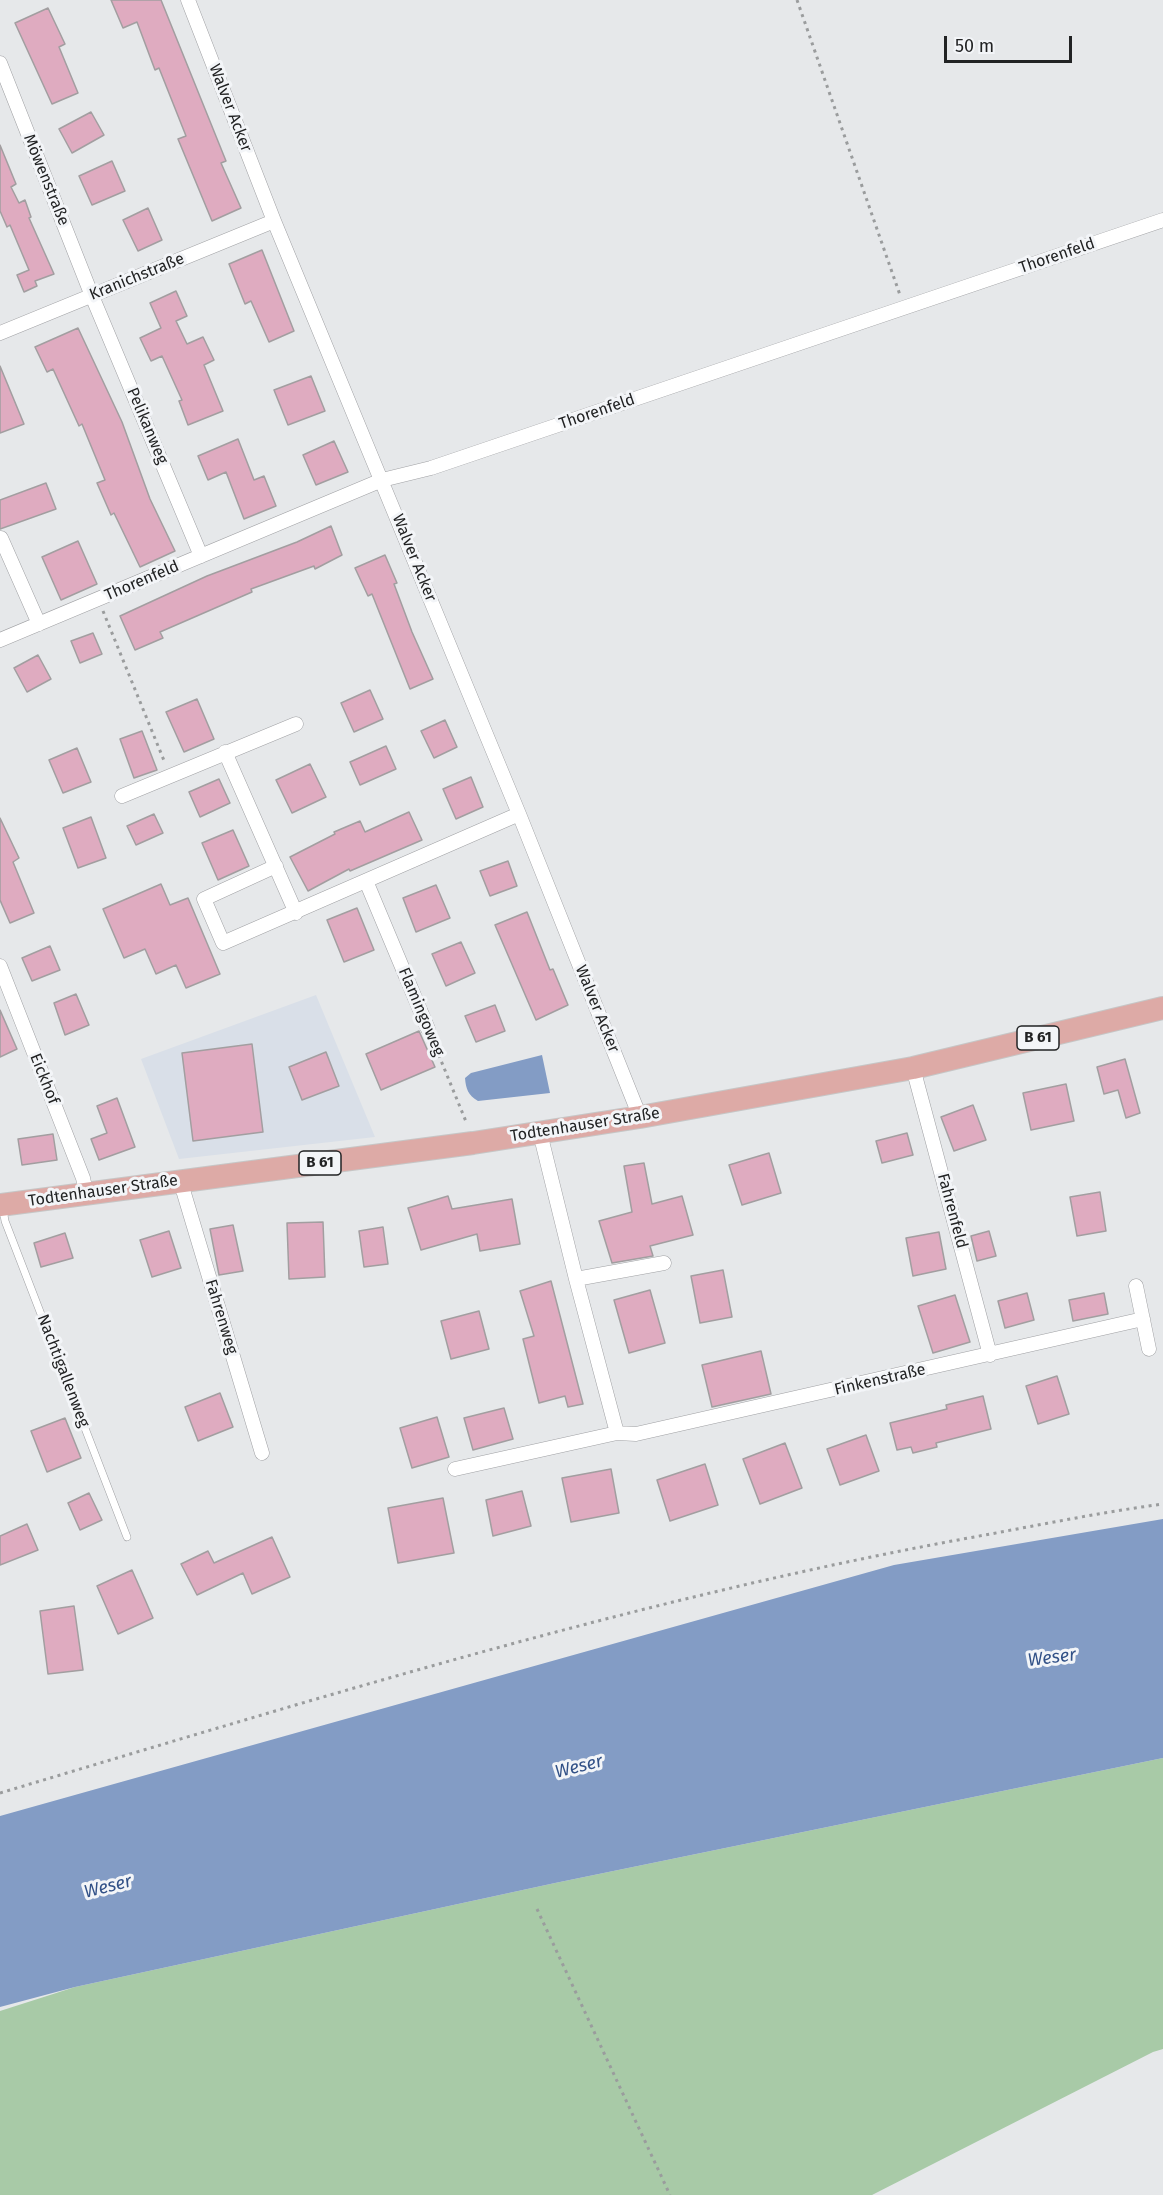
<!DOCTYPE html>
<html>
<head>
<meta charset="utf-8">
<style>
	body { margin:0 }
	#map { position:relative; width:1163px; height:2195px; overflow:hidden; background:#e6e8ea; font-family:"Fira Sans",sans-serif }
	canvas { display:block }
	.scale { position:absolute; left:944px; top:36px; width:128px; height:27px; box-sizing:border-box; border:3px solid #222324; border-top:0; padding-left:8px; font-size:18px; line-height:21px; white-space:nowrap; color:#222324; -webkit-text-stroke:4px #f3f5f8; paint-order:stroke }
</style>
</head>
<body>
<div id="map">
<canvas width="1163" height="2195"></canvas>
<div class="scale">50 m</div>
</div>
<script>
const g = document.querySelector('canvas').getContext('2d');
g.lineJoin = 'round';
function paint(path, color) {
  g.fillStyle = color;
  g.fill(path, 'evenodd');
}
function trace(path, color, width, dash) {
  g.strokeStyle = color;
  g.lineWidth = width;
  g.lineCap = dash ? 'butt' : 'round';
  g.setLineDash(dash || []);
  g.stroke(path);
}
function drawText(font, color, halo, rows, align = 'center') {
  g.font = font + ' "Fira Sans",sans-serif';
  g.lineWidth = 6;
  g.setLineDash([]);
  g.textBaseline = 'middle';
  g.strokeStyle = halo;
  g.fillStyle = color;
  for (const [text, x, y, turn = 0] of rows) {
    g.save();
    g.translate(x, y);
    g.rotate((+turn || 0) * Math.PI / 180);
    g.textAlign = isNaN(turn) ? turn : align;
    if (halo) g.strokeText(text, 0, 0);
    g.fillText(text, 0, 0);
    g.restore();
  }
}
const built = new Path2D(`
	M316 995 375 1137 179 1159 141 1059Z`);
const green = new Path2D(`
	M1163 1758V2049L1153 2052 872 2195H0V2011L75 1987 555 1883Z`);
const water = new Path2D(`
	M542 1055 550 1093 478 1101C468 1095 466 1089 465 1078L471 1073Z
	M1163 1519V1758L555 1883 75 1987 0 2007V1816L894 1565Z`);
const building = new Path2D(`
	M111 0H161L226 161 221 163 241 208 212 221 178 139 186 136 159 68 155 70 137 22 123 28Z
	M48 8 65 44 59 47 78 93 52 104 15 23Z
	M91 112 104 135 72 153 59 129Z
	M0 145 16 184 11 187 19 203 25 200 31 217 29 218 54 274 35 281 37 286 24 292 17 275 29 270 10 225 7 227 0 211Z
	M112 161 125 191 92 205 79 176Z
	M148 208 162 240 138 251 123 220Z
	M262 250 294 331 269 342 251 301 245 304 229 264Z
	M176 291 187 316 176 321 187 344 203 337 214 360 204 365 223 411 188 425 179 401 182 400 162 356 151 361 140 338 161 328 150 303Z
	M78 328 122 422 150 499 175 551 140 567 114 513 111 515 97 483 105 480 82 424 79 426 53 369 47 372 35 347Z
	M0 366 24 424 0 433Z
	M311 376 325 411 288 425 274 390Z
	M238 439 254 480 264 476 276 506 244 519 226 472 208 480 198 456Z
	M334 441 348 472 316 485 303 455Z
	M46 483 56 509 0 529V500Z
	M331 526 342 555 315 569 314 566 251 589 252 592 160 632 163 638 135 650 120 616 207 576 297 542Z
	M78 541 97 584 61 600 42 557Z
	M385 555 397 583 394 584 412 632 433 679 410 689 372 594 368 596 355 568Z
	M93 633 102 654 80 663 71 641Z
	M38 655 51 679 27 692 14 668Z
	M370 690 383 719 354 732 341 703Z
	M197 699 214 739 184 752 166 712Z
	M445 720 457 747 434 758 421 731Z
	M142 731 157 770 134 778 120 739Z
	M386 746 396 769 360 785 350 762Z
	M77 748 91 782 63 793 49 760Z
	M310 764 326 797 292 813 276 780Z
	M471 777 483 807 456 819 443 789Z
	M219 779 230 803 200 817 189 792Z
	M409 812 422 840 350 871 349 869 308 891 290 857 335 834 334 832 360 821 365 832Z
	M154 814 163 833 136 845 127 826Z
	M91 817 106 858 78 868 63 828Z
	M0 818 19 858 13 862 34 913 10 923 0 900Z
	M233 830 249 866 218 880 202 843Z
	M508 861 517 886 490 896 480 871Z
	M161 884 170 905 188 898 220 974 186 988 176 965 156 974 145 949 124 958 103 909Z
	M436 885 450 918 416 932 403 898Z
	M357 908 374 950 344 962 327 920Z
	M527 912 550 970 553 969 568 1005 536 1020 495 925Z
	M461 942 475 973 446 986 432 954Z
	M50 946 60 970 32 981 22 958Z
	M76 994 89 1025 65 1035 54 1003Z
	M495 1005 505 1031 476 1042 465 1016Z
	M0 1010 17 1049 0 1057Z
	M419 1031 435 1067 381 1090 366 1054Z
	M252 1044 263 1132 193 1141 182 1053Z
	M326 1052 339 1086 302 1100 289 1067Z
	M1125 1059 1140 1113 1126 1118 1118 1090 1104 1094 1097 1067Z
	M1066 1084 1074 1121 1031 1130 1023 1093Z
	M117 1098 135 1147 99 1160 91 1139 107 1133 97 1106Z
	M973 1105 986 1140 954 1151 941 1117Z
	M907 1133 913 1155 882 1163 876 1141Z
	M53 1134 57 1160 22 1165 18 1139Z
	M769 1153 781 1193 742 1205 729 1165Z
	M644 1163 652 1204 682 1196 693 1235 650 1246 653 1256 612 1263 599 1221 632 1212 624 1166Z
	M1100 1192 1106 1231 1077 1236 1070 1197Z
	M448 1196 452 1209 512 1199 520 1244 480 1251 477 1234 421 1250 408 1208Z
	M323 1222 325 1277 289 1279 287 1223Z
	M233 1225 243 1271 219 1275 210 1229Z
	M383 1227 388 1264 364 1267 359 1231Z
	M169 1231 181 1268 152 1277 140 1240Z
	M989 1231 996 1256 977 1261 971 1236Z
	M939 1232 946 1269 913 1276 906 1238Z
	M65 1233 73 1258 41 1267 34 1243Z
	M723 1270 732 1317 700 1323 691 1276Z
	M551 1281 583 1404 568 1407 565 1396 539 1403 523 1339 534 1336 520 1291Z
	M650 1290 665 1343 629 1353 614 1300Z
	M1027 1293 1034 1320 1005 1328 998 1301Z
	M1104 1293 1108 1314 1073 1321 1069 1300Z
	M955 1295 970 1342 933 1353 918 1306Z
	M479 1311 489 1349 451 1359 441 1321Z
	M761 1351 771 1394 712 1407 702 1365Z
	M1057 1376 1069 1414 1038 1424 1026 1386Z
	M220 1393 233 1427 198 1441 185 1407Z
	M983 1396 991 1429 936 1443 937 1447 913 1453 911 1447 897 1450 890 1423 947 1409 946 1405Z
	M504 1408 513 1439 473 1450 464 1418Z
	M437 1417 449 1457 412 1468 400 1428Z
	M65 1418 81 1458 47 1472 31 1431Z
	M866 1435 879 1471 840 1485 827 1449Z
	M785 1443 802 1488 760 1504 743 1459Z
	M705 1464 718 1505 670 1521 657 1480Z
	M611 1469 619 1513 571 1522 562 1478Z
	M522 1491 531 1526 493 1536 486 1500Z
	M89 1493 102 1520 80 1530 68 1503Z
	M443 1498 454 1553 398 1563 388 1508Z
	M27 1524 38 1550 0 1565V1536Z
	M272 1537 290 1577 252 1594 243 1573 197 1595 181 1564 208 1551 214 1563Z
	M132 1570 153 1618 118 1634 97 1586Z
	M74 1606 83 1670 48 1674 40 1611Z`);
const path = new Path2D(`
	M797 0 900 295
	M103 611 165 763
	M433 1041 467 1124
	M0 1793C325 1696 650 1595 985 1535 1044 1524 1103 1512 1163 1504
	M537 1909 670 2195`);
const lane = new Path2D(`
	M3 1209 5 1221 127 1537`);
const street = new Path2D(`
	M188 0 274 221 519 814 640 1117
	M0 63 92 296 201 556
	M0 333 274 221
	M1 538 39 624
	M0 640 382 480 431 468 1163 220
	M225 752 296 913
	M122 796 296 724
	M276 866 204 899 223 943 519 814
	M366 881 428 1029
	M0 966 83 1178 86 1192
	M913 1068 990 1355
	M540 1133 576 1279 617 1433
	M180 1180 262 1453
	M576 1279 664 1263
	M1136 1286 1149 1349
	M455 1469 617 1433 636 1434 1143 1319`);
const primary = new Path2D(`
	M0 1205 473 1143 640 1117 913 1068 1163 1008`);
const shields = [
	[1038,1038,42],
	[320,1163,42]
];
const shieldNames = [
	["B 61",1038,1038],
	["B 61",320,1163]
];
const streetNames = [
	["Walver Acker",230,108,69],
	["Möwenstraße",46,180,68],
	["Thorenfeld",1057,256,-19],
	["Kranichstraße",137,277,-22],
	["Thorenfeld",597,412,-19],
	["Pelikanweg",147,426,67],
	["Walver Acker",414,558,68],
	["Thorenfeld",142,581,-23],
	["Walver Acker",597,1009,68],
	["Flamingoweg",421,1012,67],
	["Eickhof",44,1079,68],
	["Todtenhauser Straße",585,1125,-9],
	["Todtenhauser Straße",103,1191,-8],
	["Fahrenfeld",952,1211,75],
	["Fahrenweg",221,1317,73],
	["Nachtigallenweg",63,1371,69],
	["Finkenstraße",880,1380,-13]
];
const waterNames = [
	["Weser",1052,1658,-7],
	["Weser",579,1767,-14],
	["Weser",108,1887,-14]
];
paint(built, '#d9dfe8');
paint(green, '#a8caa7');
paint(water, '#839cc5');
paint(building, '#dfabc0');
trace(building, '#a29ea0', 1.5);
trace(lane, '#a0a1a4', 8);
trace(street, '#a0a1a4', 15);
trace(primary, '#c6c6c6', 24);
trace(path, '#9a9c9d', 3, [3, 4.5]);
trace(lane, '#fff', 7);
trace(street, '#fff', 14);
trace(primary, '#ddaaa6', 22);
for (const [x, y, w] of shields) {
  const box = new Path2D();
  box.roundRect(x - w / 2, y - 12, w, 24, 4.5);
  g.fillStyle = '#f3f5f8';
  g.fill(box);
  trace(box, '#222324', 1.5);
}
drawText('bold 15px', '#222324', null, shieldNames);
drawText('16px', '#222324', '#f3f5f8', streetNames);
drawText('italic 18px', '#325187', '#f3f5f8', waterNames);
</script>
</body>
</html>
